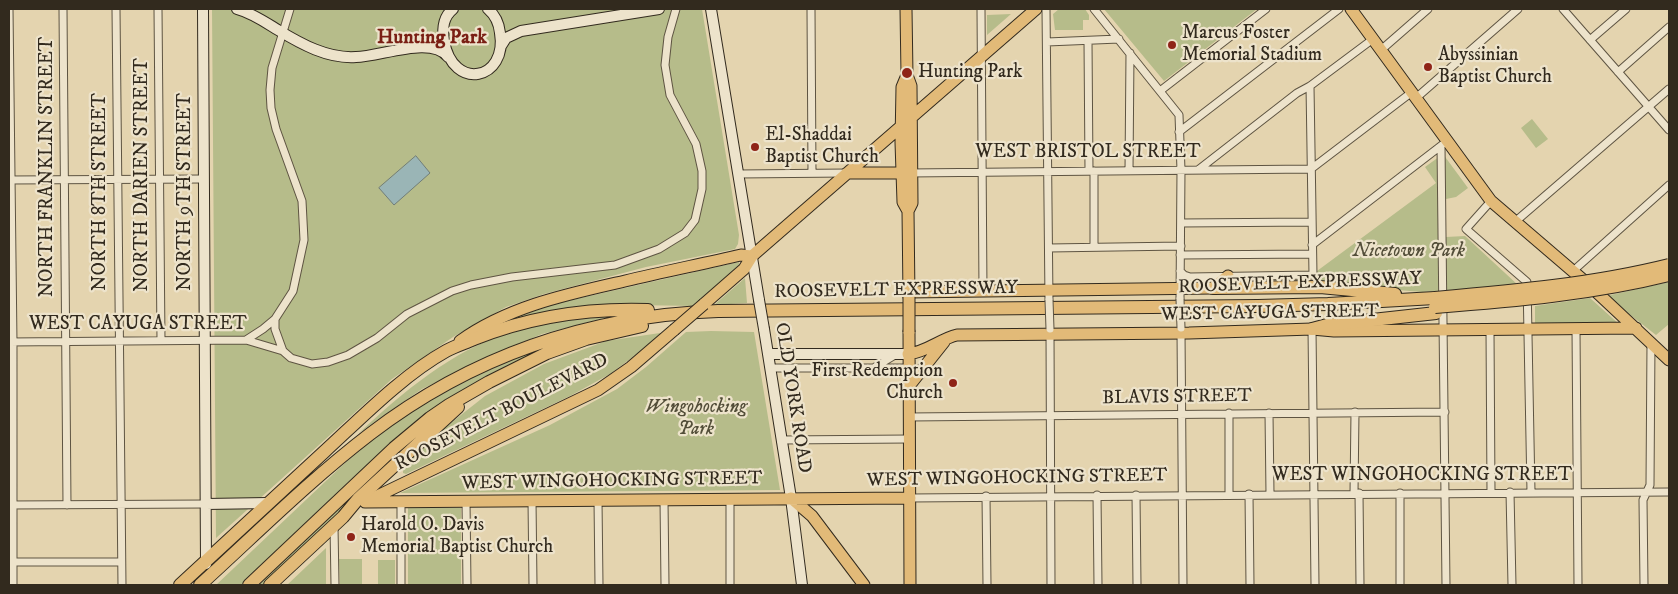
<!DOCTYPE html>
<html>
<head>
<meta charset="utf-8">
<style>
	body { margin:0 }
	#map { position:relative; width:1678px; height:594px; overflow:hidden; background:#e4d4af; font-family:"IM FELL DW Pica",serif }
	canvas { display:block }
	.frame { position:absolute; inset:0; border:10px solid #322a1e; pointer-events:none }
</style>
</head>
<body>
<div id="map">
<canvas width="1678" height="594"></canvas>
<div class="frame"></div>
</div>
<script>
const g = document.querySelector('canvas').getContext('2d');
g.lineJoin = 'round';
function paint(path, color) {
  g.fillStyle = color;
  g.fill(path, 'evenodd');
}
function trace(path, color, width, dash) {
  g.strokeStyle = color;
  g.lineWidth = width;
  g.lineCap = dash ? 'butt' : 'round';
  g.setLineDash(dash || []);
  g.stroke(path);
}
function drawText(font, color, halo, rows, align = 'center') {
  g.font = font + ' "IM FELL DW Pica",serif';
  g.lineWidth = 4.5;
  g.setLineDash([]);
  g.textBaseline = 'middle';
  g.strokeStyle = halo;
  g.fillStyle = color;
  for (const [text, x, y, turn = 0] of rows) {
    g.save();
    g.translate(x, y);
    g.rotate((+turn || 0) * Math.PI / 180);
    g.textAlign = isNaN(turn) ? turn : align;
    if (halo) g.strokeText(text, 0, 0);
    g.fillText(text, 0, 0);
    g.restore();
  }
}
const green = new Path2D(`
	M212 9H702L739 235 738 244 735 249 646 267 544 294 506 307 453 337 392 379 216 538Z
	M1059 9H1085L1089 15V20H1083V30H1055L1053 14Z
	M1104 9H1257L1164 81Z
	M1011 14 987 35V15Z
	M1532 119 1548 139 1536 148 1521 128Z
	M1443 154 1468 188 1456 197 1446 199V237L1465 236 1518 285 1422 292 1315 283 1317 271 1436 183 1425 167Z
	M739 262V268L695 306 632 305 550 311 508 321 550 305Z
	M745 278 747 303 714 305Z
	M1669 282V324L1656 335 1606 296Z
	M1590 298 1620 325 1535 323V306Z
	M580 316H612L542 334 484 359 422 389 359 433C404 391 451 352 509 332 532 324 557 321 580 316Z
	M711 331 754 332 780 490 400 493 550 425 617 389 646 367 686 332Z
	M660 333H665L610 374 570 396 406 474 403 473V466L433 437 485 396 544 364 606 341Z
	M570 337 427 413 348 482 241 585H216L346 462 397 419 456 384 515 355Z
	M462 401 263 585H258L417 433Z
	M408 508H461V585H408Z
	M326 548V585H287Z
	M339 559H362V585H340Z
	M378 560H395V585H378Z`);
const water = new Path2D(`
	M416 156 430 173 394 205 379 188Z`);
const street = new Path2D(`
	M9 9 13 342V585
	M63 9 67 505
	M116 9 122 585
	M158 9 161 340
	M811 9 812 173
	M981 9 983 291
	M1046 9 1049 300
	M1094 9 1179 115 1181 170 1180 299
	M1563 9 1669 130
	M1590 40 1626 9
	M1088 41 1089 171
	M1047 42 1119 39
	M1381 50 1428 9
	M1618 72 1669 27
	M1160 91 1266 9
	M1416 98 1518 9
	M1179 132 1339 9
	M1441 146 1446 585
	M1198 170 1297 93 1310 86 1373 39
	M1094 171V247
	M1129 171 1130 53
	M909 173 1311 169 1412 92
	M738 174 847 173
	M9 180 203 179
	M1491 201 1466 229 1527 282 1531 492
	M1516 221 1669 89
	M1181 223 1312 222
	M1312 245 1442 145
	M1049 248 1181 246
	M1180 255 1312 254
	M1180 271 1184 275 1190 277 1313 275 1310 86
	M1573 271 1669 185
	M1312 329 1315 585
	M1576 329 1578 585
	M1490 330 1491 492
	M1181 331 1183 585
	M1050 332 1051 585
	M246 340 263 329 275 319
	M9 342 246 340 283 351 291 358 312 364 328 362 348 355 377 338 407 314 452 291 471 285 512 277 615 265 659 249 685 233 695 220 702 189V171L696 144 670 95 665 65 668 37 676 9
	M283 351 275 329V319L293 291 304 240 302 201 276 129 271 108 270 90 272 68 290 9
	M875 367 895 355
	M770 368H909
	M1269 413 1270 494
	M909 417 1445 412
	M781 440 909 439
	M1510 492 1512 585
	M1354 493 1355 412
	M1359 493 1360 585
	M1400 493V585
	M1229 494V413
	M1249 494 1250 585
	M1097 495 1098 585
	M1136 495 1137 585
	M986 496 987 585
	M910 498 1669 492
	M730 499V585
	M532 500 533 585
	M598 500 599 585
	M664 500 665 585
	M466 501 467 585
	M401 502V585
	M9 505 206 504
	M334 526 335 585
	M9 562H121
	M1644 585 1643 500 1650 485 1651 343`);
const secondary = new Path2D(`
	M203 9 206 564
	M237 9C252 13 265 22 278 30 301 44 328 59 356 57 380 57 432 35 448 57
	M453 9C443 17 442 28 444 41 453 92 508 80 500 33 499 23 495 15 488 9
	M711 9 759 300
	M501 46 506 38 521 31 659 9
	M764 329 791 498 802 585
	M768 354H908
	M206 504 268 503`);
const primary = new Path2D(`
	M906 9 907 75 902 87 901 142 903 202 908 211
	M1351 9 1491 201 1589 285 1669 360
	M907 75 911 86 912 203 908 211 909 297
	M847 173H902
	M909 292 1213 288 1228 276
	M704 304 744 269 752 256 1036 9
	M909 332 910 585
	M460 341C509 306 568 294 625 281 663 272 702 264 741 255L752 256
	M908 354C927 352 940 339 957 335L1189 333 1312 329 1334 331 1636 328
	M909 386 944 342
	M791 498 812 516 864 585
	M369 500 598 390 631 367 674 330
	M365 502 910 498`);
const highway = new Path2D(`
	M1213 288 1320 287 1395 294
	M1312 329 1327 325 1436 313
	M180 585C228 541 276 496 324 452 361 418 403 375 446 351 455 346 465 343 474 339 531 316 588 308 648 310
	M200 585C256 534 310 480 370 434 473 355 589 316 718 311L1258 306 1328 304 1435 298
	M249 585 394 448 430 418 449 405 489 382 547 353 586 339 642 326
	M270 585 343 517 358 499 458 407`);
const streetBridge = new Path2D(`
	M1180 299 1181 328
	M1049 300 1050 329`);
const secondaryBridge = new Path2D(`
	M759 300 764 329`);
const primaryBridge = new Path2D(`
	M909 297V332
	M674 330 704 304`);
const highwayBridge = new Path2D(`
	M1435 298C1514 291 1593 284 1669 265
	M1435 307C1514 301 1593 294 1669 275`);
const markers = [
	[1172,45,5,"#8f2418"],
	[1428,67,5,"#8f2418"],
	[907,73,6,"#8f2418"],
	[755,147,5,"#8f2418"],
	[953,383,5,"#8f2418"],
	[351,537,5,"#8f2418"]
];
const poiNames = [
	["Marcus Foster",1182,34],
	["Memorial Stadium",1182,56],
	["Abyssinian",1438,56],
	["Baptist Church",1438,78],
	["Hunting Park",918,73],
	["El-Shaddai",765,136],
	["Baptist Church",765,158],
	["First Redemption",943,372,"right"],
	["Church",943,394,"right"],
	["Harold O. Davis",361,526],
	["Memorial Baptist Church",361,548]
];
const streetNames = [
	["WEST BRISTOL STREET",1088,153],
	["NORTH FRANKLIN STREET",48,167,-90],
	["NORTH DARIEN STREET",143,175,-90],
	["NORTH 8TH STREET",101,192,-90],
	["NORTH 9TH STREET",186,192,-90],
	["ROOSEVELT EXPRESSWAY",1300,284,-2],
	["ROOSEVELT EXPRESSWAY",896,291,-1],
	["WEST CAYUGA STREET",1270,314,-1],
	["WEST CAYUGA STREET",138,325],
	["OLD YORK ROAD",792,398,81],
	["BLAVIS STREET",1177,398,-1],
	["ROOSEVELT BOULEVARD",502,413,-27],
	["WEST WINGOHOCKING STREET",1422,476],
	["WEST WINGOHOCKING STREET",1017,479,-1],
	["WEST WINGOHOCKING STREET",612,482,-1]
];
const parkNames = [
	["Nicetown Park",1409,252],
	["Wingohocking",696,408],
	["Park",696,430]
];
const neighbourhoodNames = [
	["Hunting Park",432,39]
];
paint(green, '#b6bc8a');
paint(water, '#9ab5b6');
trace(water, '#707d79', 1);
trace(street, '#5e5442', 9);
trace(secondary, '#322a1e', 12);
trace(primary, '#322a1e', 13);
trace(highway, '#322a1e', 14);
trace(street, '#ede3cb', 7);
trace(secondary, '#ede3cb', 10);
trace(primary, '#e2ba78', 11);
trace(highway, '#e2ba78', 12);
trace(streetBridge, '#5e5442', 9, []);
trace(secondaryBridge, '#322a1e', 12, []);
trace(primaryBridge, '#322a1e', 13, []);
trace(highwayBridge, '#322a1e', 14, []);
trace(streetBridge, '#ede3cb', 7);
trace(secondaryBridge, '#ede3cb', 10);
trace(primaryBridge, '#e2ba78', 11);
trace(highwayBridge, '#e2ba78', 12);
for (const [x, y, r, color] of markers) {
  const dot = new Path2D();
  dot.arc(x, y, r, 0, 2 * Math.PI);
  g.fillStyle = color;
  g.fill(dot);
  trace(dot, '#ede3cb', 2);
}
drawText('19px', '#322a1e', '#ede3cb', poiNames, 'left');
drawText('19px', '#322a1e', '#ede3cb', streetNames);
drawText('italic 19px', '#534e39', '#ede3cb', parkNames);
drawText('bold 20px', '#7a1f14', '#ede3cb', neighbourhoodNames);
</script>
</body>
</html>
